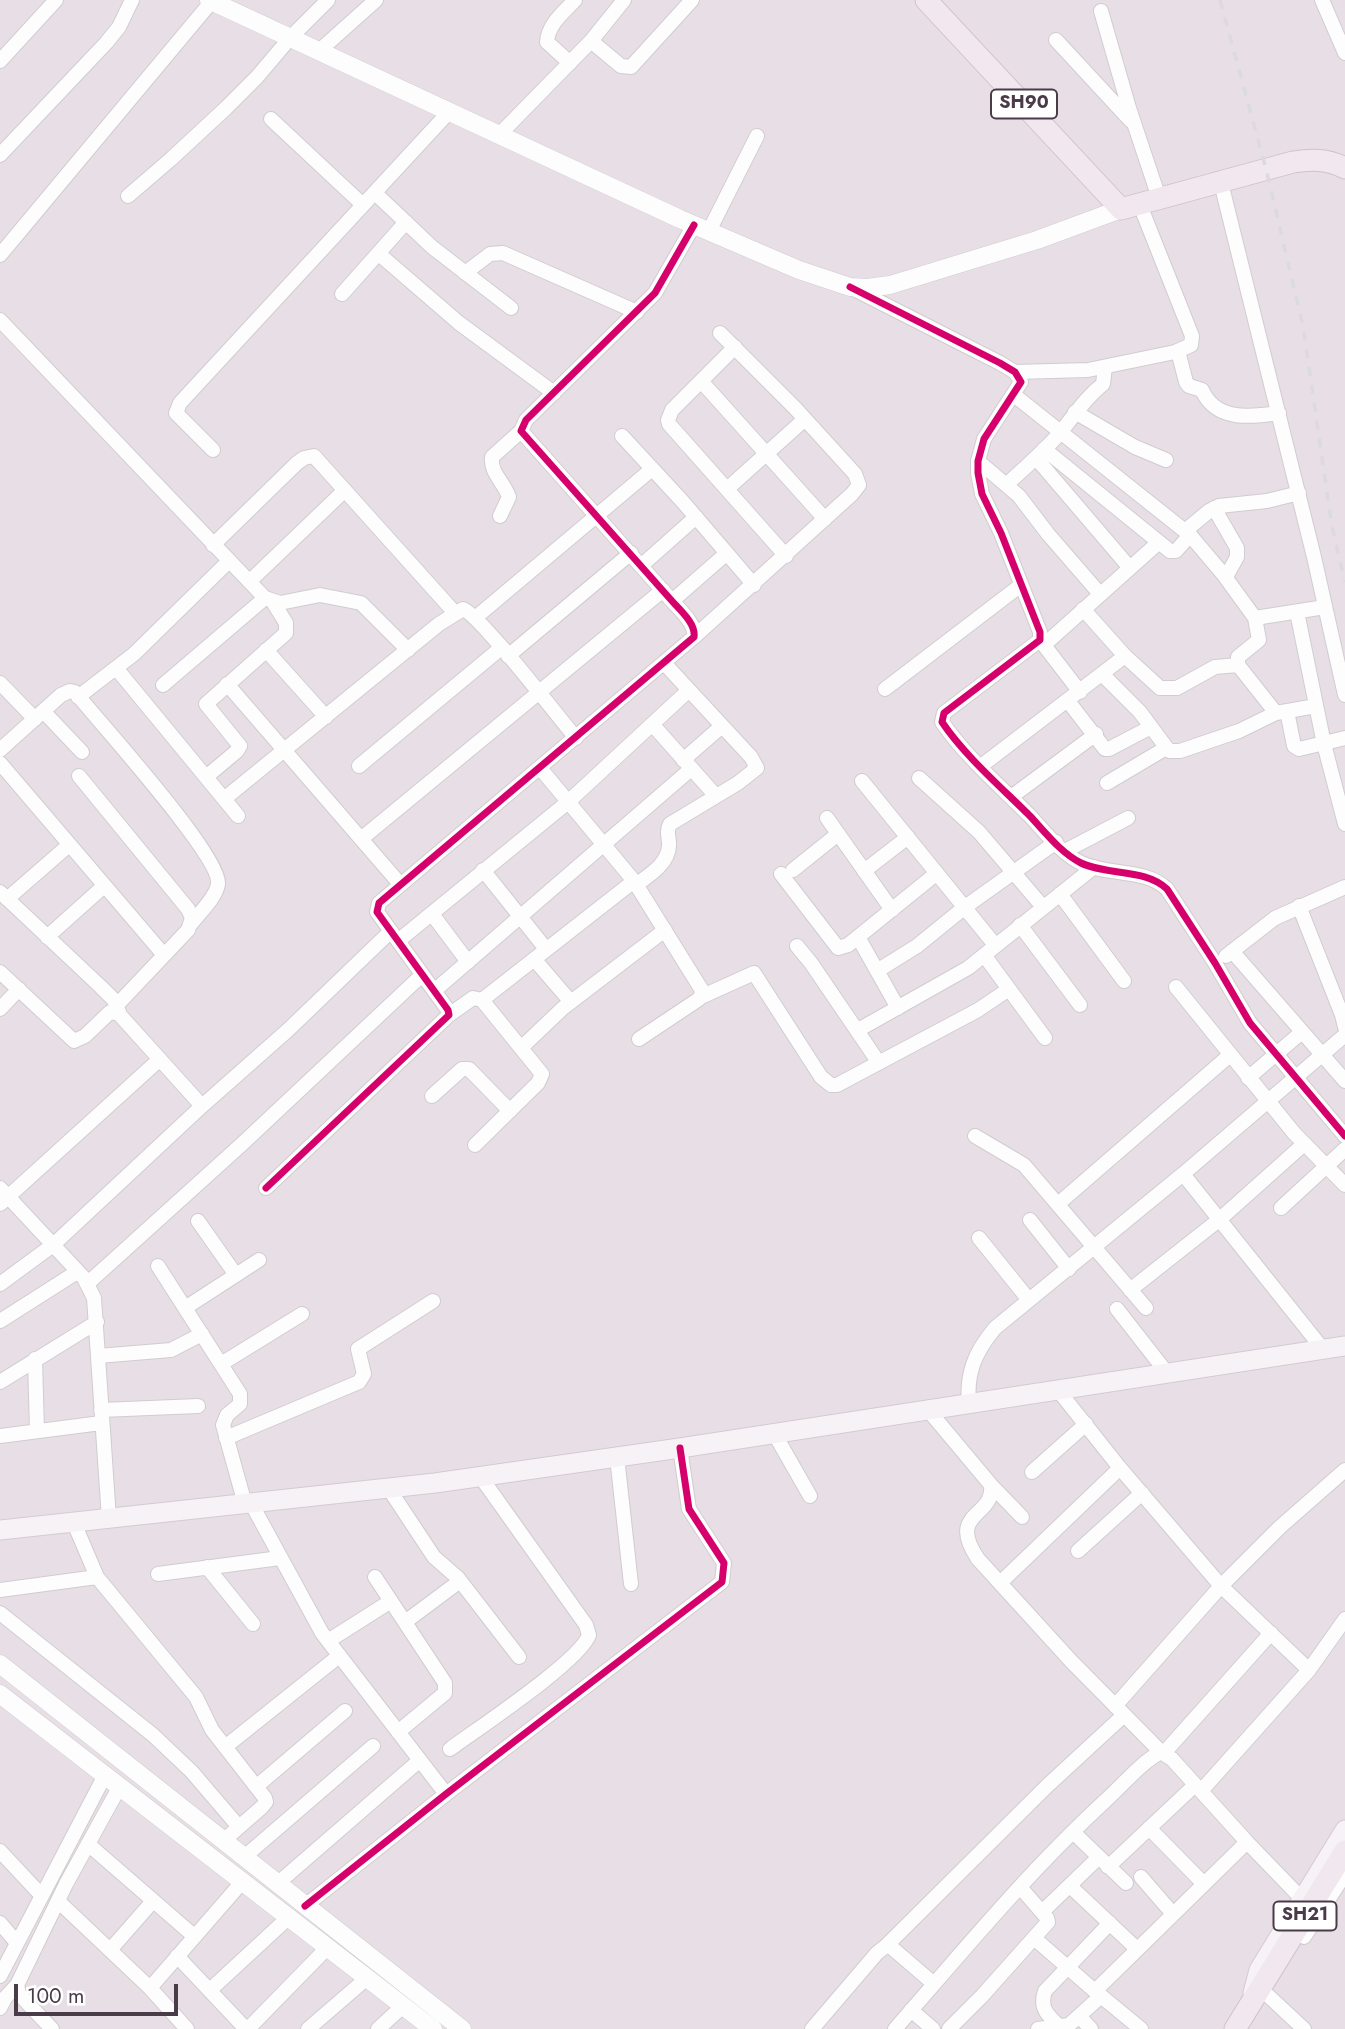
<!DOCTYPE html>
<html>
<head>
<meta charset="utf-8">
<style>
	body { margin:0 }
	#map { position:relative; width:1345px; height:2029px; overflow:hidden; background:#f3eff2; font-family:Jost,sans-serif }
	canvas { display:block }
	.scale { position:absolute; left:14px; top:1984px; width:164px; height:32px; box-sizing:border-box; border:4px solid #493b47; border-top:0; padding-left:9px; font-size:21px; line-height:24px; white-space:nowrap; color:#493b47; -webkit-text-stroke:5px #fff; paint-order:stroke }
</style>
</head>
<body>
<div id="map">
<canvas width="1345" height="2029"></canvas>
<div class="scale">100 m</div>
</div>
<script>
const g = document.querySelector('canvas').getContext('2d');
g.lineJoin = 'round';
function paint(path, color) {
  g.fillStyle = color;
  g.fill(path, 'evenodd');
}
function trace(path, color, width, dash) {
  g.strokeStyle = color;
  g.lineWidth = width;
  g.lineCap = dash ? 'butt' : 'round';
  g.setLineDash(dash || []);
  g.stroke(path);
}
function drawText(font, color, halo, rows, align = 'center') {
  g.font = font + ' Jost,sans-serif';
  g.lineWidth = 5;
  g.setLineDash([]);
  g.textBaseline = 'middle';
  g.strokeStyle = halo;
  g.fillStyle = color;
  for (const [text, x, y, turn = 0] of rows) {
    g.save();
    g.translate(x, y);
    g.rotate((+turn || 0) * Math.PI / 180);
    g.textAlign = isNaN(turn) ? turn : align;
    if (halo) g.strokeText(text, 0, 0);
    g.fillText(text, 0, 0);
    g.restore();
  }
}
const residential = new Path2D(`
	M0 0H1345V2029H0Z`);
const minor = new Path2D(`
	M1322 0 1345 53
	M1101 11 1129 108 1159 198
	M1056 40 1131 121
	M591 41 624 0
	M319 51 376 0
	M0 61 56 0
	M570 63 547 42C548 24 564 12 575 0
	M271 119 363 205
	M499 135 591 41 621 66 631 67 692 0
	M0 155 106 43 119 27 132 0
	M1221 183 1314 557 1345 695
	M375 193 432 247 511 308
	M128 196 171 159 226 108 257 77 290 38 328 0
	M709 231 757 136
	M379 254 459 323 554 393
	M0 255 212 1
	M465 273 490 254 503 253 637 312
	M854 289 1000 363 1015 372 1021 382 984 439 978 461V473L982 494 1001 533 1040 632V640L944 713 942 722C964 755 1002 788 1030 816 1045 832 1061 853 1081 863 1108 876 1145 868 1167 889L1215 963 1250 1023 1345 1136
	M342 294 406 222
	M0 320 265 598 280 603 320 595 361 603 408 650
	M735 347 672 410 668 420 669 424 786 556
	M1178 351 1186 382 1189 386 1202 390C1216 422 1251 417 1279 413
	M1015 372 1088 370 1175 352 1191 345 1192 336 1140 205
	M701 381 825 519
	M1014 395 1190 535 1223 574 1255 618 1325 607
	M1075 412 1135 447 1166 460
	M622 436 683 502 754 585
	M1044 449 1170 551H1176L1190 535
	M213 450 176 413 180 403 449 112
	M1036 458 1130 568
	M978 461 1019 496 1048 534 1100 594
	M1007 484C1025 468 1043 452 1059 434 1074 416 1085 398 1103 384L1105 367
	M727 489 805 419
	M1214 508 1237 548V557L1226 577
	M500 516 509 497C504 482 490 473 492 457L521 431
	M1185 531 1209 511 1219 506 1267 501 1299 493
	M213 545 297 463 304 458 314 456 455 613
	M642 565 696 517
	M250 581 345 490
	M672 601 727 553
	M1083 609 1125 656 1160 688H1177L1215 667 1238 665
	M1297 612 1324 744 1345 824
	M475 618 652 469
	M1255 618 1259 640 1238 657V665L1276 713
	M694 637 852 494 859 485 855 474 795 408 720 333
	M1040 640 1080 692
	M1044 645 1158 543
	M266 650 326 717
	M508 656 631 553
	M116 668 238 816
	M1102 674 1140 712 1169 751H1180L1239 731 1276 713 1316 706
	M0 683 35 719
	M227 684 400 884
	M163 685 265 598
	M885 689 1021 585
	M78 697 134 654 229 561
	M1068 701 1105 749H1109L1151 727
	M43 711 82 752
	M1287 711 1294 746 1299 749 1345 738
	M652 724 716 796
	M0 750 61 695 70 691 75 692C98 721 222 857 218 884 216 898 199 913 191 924
	M683 760 722 726
	M0 763 164 955
	M359 766 501 648
	M981 766 1125 656
	M540 768 634 881 703 992 699 999 639 1039
	M79 776 188 909 192 918 188 930 117 1005
	M206 777 237 751 240 746 206 704 286 633V623L273 602
	M919 778 979 832 1043 907
	M862 781 995 945
	M1107 783 1166 748
	M1011 797 1096 734
	M224 799 439 624 463 609C481 616 558 717 576 738
	M827 818 892 910
	M361 839 663 590
	M1065 851 1128 818
	M483 870 546 949
	M793 870 838 834
	M864 871 908 837
	M781 874 838 948 848 945 937 873
	M636 885C649 875 668 864 669 846 670 837 665 833 670 824L738 783 757 768 751 757 664 663
	M0 892 101 987 114 1000 119 1012
	M1060 894 1124 981
	M7 899 69 845
	M1299 906 1342 1015 1345 1027
	M432 914 468 962
	M1020 925 1080 1005
	M47 937 104 886
	M858 937 898 1008
	M398 941 568 802 689 690
	M797 946 811 963 879 1063
	M1232 951 1345 1081
	M984 955 1045 1038
	M1226 956 1275 918 1345 887
	M534 959 571 1002
	M877 971 917 946 965 907 1056 842
	M0 972 74 1041 85 1036 110 1012 119 1014 202 1106
	M1176 987 1294 1133 1345 1185
	M434 991 691 769
	M703 996 754 973 821 1077 831 1085H837L978 1010 1009 989
	M482 1000 634 881
	M0 1009 19 989
	M449 1015 473 998 482 1000 542 1074 538 1083 475 1145
	M858 1030 968 968 1094 867
	M522 1047 563 1008 665 930
	M1248 1078 1302 1032
	M432 1096 462 1069H469L510 1111
	M975 1136 1024 1165 1146 1308
	M1183 1174 1322 1348
	M0 1188 84 1278 94 1298 109 1519
	M266 1188 449 1015 448 1010 377 912 379 903 694 637C696 624 681 611 672 601L521 431 526 420 655 293 694 225
	M0 1204 160 1059
	M1058 1204 1230 1055
	M1281 1208 1345 1149
	M1030 1220 1069 1269
	M198 1221 236 1275
	M979 1238 1029 1300
	M158 1266 240 1394V1404L227 1415 223 1425 245 1504
	M0 1284 53 1245 202 1106 288 1030 391 931
	M87 1284 242 1144 422 975
	M1130 1290 1220 1219 1304 1144
	M185 1308 259 1260
	M1117 1309 1167 1373
	M0 1321 77 1272
	M98 1356 171 1350 202 1334
	M35 1359 37 1431
	M221 1364 302 1314
	M0 1382 97 1322
	M1058 1390 1120 1468 1221 1586 1309 1670
	M969 1405C966 1373 975 1352 995 1328L1183 1174 1345 1035
	M101 1410 198 1406
	M929 1411 991 1485C995 1518 946 1511 978 1559L1071 1661 1161 1752
	M774 1433 810 1496
	M0 1436 101 1423
	M226 1438 359 1382 364 1374 358 1349 433 1301
	M617 1457 631 1584
	M1032 1472 1086 1424
	M991 1485 1022 1517
	M389 1489 434 1557 458 1578 519 1657
	M251 1503 322 1633 446 1794
	M74 1523 97 1577 196 1697 212 1730 265 1798 266 1802 262 1807 223 1841
	M1078 1551 1142 1493
	M207 1567 253 1624
	M158 1574 280 1558
	M375 1577 445 1683V1693L398 1732
	M1000 1583 1120 1468
	M0 1590 97 1577
	M0 1613 153 1735 192 1772 239 1827
	M405 1622 460 1581
	M328 1641 391 1601
	M1115 1706 1221 1586 1280 1527 1345 1470
	M225 1747 339 1656
	M450 1749C477 1729 580 1661 589 1635L586 1625 480 1476
	M1164 1753 1271 1633
	M257 1786 345 1711
	M1201 1791 1309 1670 1345 1619
	M1149 1828 1204 1884
	M1073 1832 1126 1883
	M88 1844 194 1936
	M0 1851 42 1896
	M243 1858 373 1746
	M1108 1867 1195 1785
	M1141 1877 1173 1914
	M277 1884 420 1760
	M1070 1886 1137 1949
	M58 1901 150 1988 187 2029
	M305 1906 446 1794 722 1582 724 1563 689 1509 680 1448
	M1042 1912 1099 1857
	M0 1923 17 1943
	M1304 1937 1345 1874
	M1034 1938 1097 1993
	M886 1946 1047 1786 1124 1715
	M110 1950 153 1901
	M177 1956 246 2029
	M0 1976 105 1775
	M150 1988 243 1881
	M1260 1988 1304 2029
	M210 1990 289 1917
	M1101 1996 1097 1991 1099 1987 1247 1842
	M0 2008 5 1998 17 1985
	M911 2010 933 2029
	M1080 2017 1091 2029
	M1060 2027C1048 2016 1039 2008 1045 1991L1110 1923
	M52 2029 19 1994 17 1985 66 1884 120 1786
	M248 2029 328 1947
	M308 2029 367 1978
	M378 2029 403 2006
	M812 2029 877 1953 886 1946 891 1947 934 1984
	M895 2029C963 1951 1028 1872 1105 1801 1122 1786 1140 1763 1161 1752L1172 1759 1247 1842 1303 1900
	M949 2029 982 1996 1048 1922 1047 1918 1020 1887
	M1038 2029 1069 2025 1101 1996 1141 2029`);
const tertiary = new Path2D(`
	M209 0 680 219 799 270 850 287 867 288 890 285 1037 240 1121 209
	M0 1664 462 2029
	M0 1694 433 2029`);
const secondary = new Path2D(`
	M0 1530 435 1483 680 1448 1345 1346
	M1253 1993 1259 1970 1345 1830`);
const primary = new Path2D(`
	M926 0 1121 209 1293 162C1312 159 1328 159 1345 168
	M1235 2029 1345 1851`);
const rail = new Path2D(`
	M1220 0 1266 169 1303 326 1332 527 1345 582`);
const cycleway = new Path2D(`
	M850 287 1000 363 1015 372 1021 382 984 439 978 461V473L982 494 1001 533 1040 632V640L944 713 942 722C964 755 1002 788 1030 816 1045 832 1061 853 1081 863 1108 876 1145 868 1167 889L1215 963 1250 1023 1345 1136
	M266 1188 449 1015 448 1010 377 912 379 903 694 637C696 624 681 611 672 601L521 431 526 420 655 293 694 225
	M305 1906 446 1794 722 1582 724 1563 689 1509 680 1448`);
const shields = [
	[1024,104,66],
	[1305,1916,63]
];
const shieldNames = [
	["SH90",1024,104],
	["SH21",1305,1916]
];
paint(residential, '#e8dfe6');
trace(minor, '#d0cccf', 16);
trace(tertiary, '#d0cccf', 19);
trace(secondary, '#d4cad2', 21);
trace(primary, '#d3bfcf', 23);
trace(minor, '#fdfdfd', 14);
trace(tertiary, '#fdfdfd', 18);
trace(secondary, '#f7f2f5', 19);
trace(primary, '#f0e7ef', 21);
trace(rail, '#dbdbdb', 3.5, [9, 9]);
trace(cycleway, '#d6006c', 7);
for (const [x, y, w] of shields) {
  const box = new Path2D();
  box.roundRect(x - w / 2, y - 14.5, w, 29, 5);
  g.fillStyle = '#fff';
  g.fill(box);
  trace(box, '#493b47', 2);
}
drawText('bold 18px', '#493b47', null, shieldNames);
</script>
</body>
</html>
